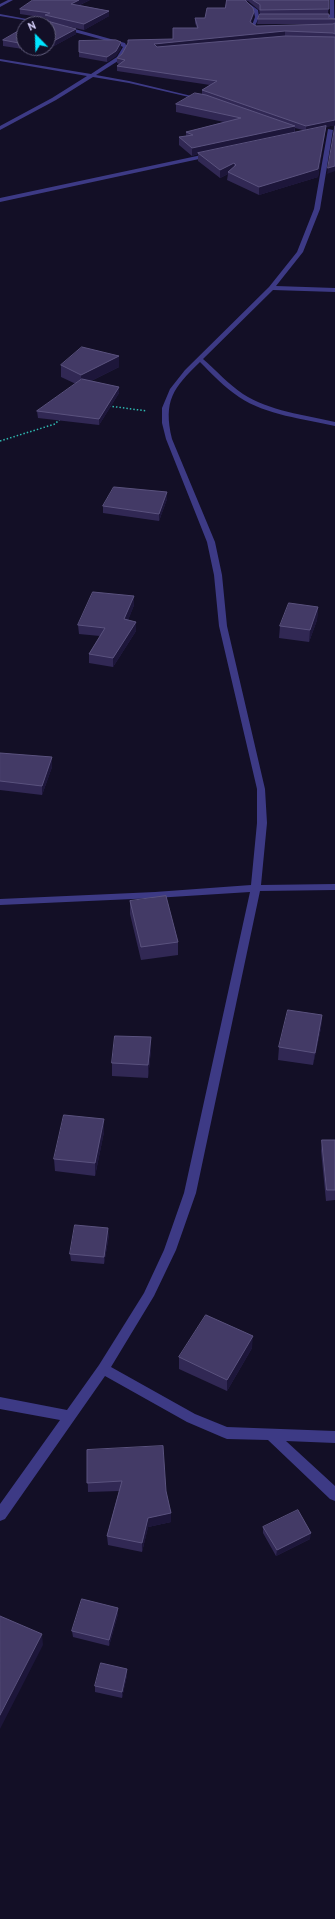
<!DOCTYPE html>
<html>
<head>
<meta charset="utf-8">
<style>
	body { margin:0 }
	#map { position:relative; width:335px; height:1919px; overflow:hidden; background:#130f26; font-family:"PT Sans",sans-serif }
	canvas { display:block }
	.north { position:absolute; left:16px; top:16px; width:40px; height:40px; box-sizing:border-box; background:#130f26; border:1px solid #625e7d; border-radius:50%; rotate:337deg; font-size:11px; font-weight:700; line-height:16px; text-align:center; color:#d9d4ff }
	.north::after { content:''; display:block; margin:auto; width:14px; height:18px; background:#00e5ff; clip-path:polygon(50% 0,100% 100%,50% 72%,0 100%) }
</style>
</head>
<body>
<div id="map">
<canvas width="335" height="1919"></canvas>
<div class="north">N</div>
</div>
<script>
const g = document.querySelector('canvas').getContext('2d');
g.lineJoin = 'round';
function trace(path, color, width, dash) {
  g.strokeStyle = color;
  g.lineWidth = width;
  g.lineCap = dash ? 'butt' : 'round';
  g.setLineDash(dash || []);
  g.stroke(path);
}
function paint(path, color) {
  g.fillStyle = color;
  g.fill(path, 'evenodd');
}
const path = new Path2D(`
	M109 406 147 411
	M0 441 55 424 61 418`);
const minor = new Path2D(`
	M8 0H13L0 7V4Z
	M330 0H334L335 44 331 39 330 17 313 16 330 15Z
	M243 2H247L258 10 259 17 255 26 266 28V30H258L251 28 255 17 254 12 243 4Z
	M0 14 64 26 125 43 127 47 121 59 96 75 129 81 204 99 202 100 129 83 93 77 56 100 0 130V126L52 98 87 76 0 61V59L91 74 117 57 123 47 115 43 48 25V24L0 16Z
	M328 129 333 130 320 209 303 252 276 286 335 288V292L273 290 203 359C216 370 228 384 243 394 269 411 305 415 335 422V426C304 419 266 415 239 397 224 387 212 374 200 362 173 388 163 401 172 439L215 542 222 575 227 626 265 789 267 823 261 885 335 884V890L260 891 196 1193 176 1250 154 1296 111 1367 195 1414 227 1427 335 1431V1443L286 1441 335 1486V1501L330 1499 268 1440 227 1439 222 1437 187 1422 105 1376 5 1519 0 1521V1504L60 1420 0 1409V1397L67 1410 99 1365 144 1293 164 1250 184 1193 250 892 155 898 0 905V899L155 892 251 885 257 823V789L219 626 214 575 207 542 166 439 162 423V408L170 389 185 370 269 287 297 252 314 209Z
	M211 153 213 154V156L0 202V198Z`);
const wall = new Path2D(`
	M33 0H90L80 5 109 11V16L84 30 53 23 76 29V34L43 52 3 46V40L24 28V48H48L46 18 20 14V9Z
	M227 0H329L328 14H260L259 10 248 1H246L254 12 253 17 251 23 256 26 332 24H257L258 19 329 18 335 19V125L326 127 325 133 318 177 259 195 227 180 228 174 220 178 198 161V154L192 156 179 145V137L186 136V132L224 122 176 112V104L202 94V90L210 85 117 71V66L119 64 117 63V58L122 54 128 44V40L173 39 197 28 195 23V18H205L225 8ZM295 128 303 130 295 132Z
	M121 48 116 56 107 62 79 57V52Z
	M119 356V367L91 381 119 387V393L99 425 38 418 37 411 76 384 61 377V365Z
	M167 499 159 521 103 513V506Z
	M134 596V605L128 620 136 631 113 667 89 663V654L100 636 79 634 78 625Z
	M318 607 317 620 309 642 279 638 280 626Z
	M0 753 52 757V767L42 795 0 790Z
	M130 901 178 942V955L141 960 130 914Z
	M322 1015 321 1028 313 1065 278 1060 279 1047Z
	M151 1050 148 1078 112 1076V1063Z
	M104 1132 95 1176 55 1171 54 1159Z
	M322 1140H335V1200L326 1201 321 1151Z
	M109 1235 104 1264 71 1261 70 1254Z
	M252 1348 227 1391 179 1369V1357Z
	M87 1450 166 1491 171 1522 148 1527 142 1552 108 1545 107 1536 119 1491 88 1492Z
	M263 1527 310 1539 276 1556 263 1533Z
	M118 1614 109 1646 73 1637 72 1631Z
	M127 1669V1675L122 1698 95 1692V1686Z`);
const shadedWall = new Path2D(`
	M79 0H90L71 9V4Z
	M109 11V16L84 30V24Z
	M254 12 253 17 250 27V22Z
	M76 29V34L43 52 42 48H48V44Z
	M285 31V37L154 49V44Z
	M121 42V48L116 56 107 62V57Z
	M335 120V125L326 127 325 133 318 177 259 195V187L306 131V126Z
	M295 126 294 134 198 153V154L192 156V148Z
	M234 163V171L228 172V174L220 178V170Z
	M335 166V171L327 174 328 168Z
	M119 356V367L81 386V375Z
	M119 387V393L99 425V419Z
	M167 492V499L159 521V514Z
	M134 596V605L125 628 124 619Z
	M318 607 317 620 309 642 310 630Z
	M136 622V631L113 667V658Z
	M52 757V767L42 795V786Z
	M322 1015 321 1028 313 1065 315 1053Z
	M151 1037V1050L148 1078V1065Z
	M104 1119V1132L95 1176V1163Z
	M108 1228 109 1235 104 1264V1257Z
	M253 1336 252 1348 227 1391V1380Z
	M171 1513V1522L148 1527 142 1552V1543L148 1518Z
	M311 1533 310 1539 276 1556 277 1550Z
	M118 1608V1614L109 1646V1640Z
	M42 1634 43 1645 0 1729V1715Z
	M127 1669V1675L122 1698V1692Z`);
const building = new Path2D(`
	M33 0H79L71 4 109 11 84 24 45 15 50 13 20 9Z
	M227 0H245L253 8 254 12 250 22 256 26 333 24 335 23V34L333 33 285 31 154 44 157 47 285 36 335 37V120L306 126 202 90 217 81 117 66 125 60 117 58 122 54 128 43V40L173 39V28H198L195 18H205L207 8H225Z
	M253 0H329V9L260 10V5Z
	M260 14H329V18L335 19H258Z
	M40 19 76 29 48 44V24H32Z
	M24 28V44L3 40Z
	M116 40 121 42 116 51 107 57 79 52V41Z
	M195 93 206 95 295 126 192 148 179 137 193 135 186 132 241 118 176 104Z
	M326 126 318 169 259 187 228 172 236 165 234 163 220 170 198 153Z
	M335 126V166L328 168Z
	M82 347 119 356 81 375 61 365Z
	M82 379 119 387 99 419 37 411Z
	M114 487 167 492 159 514 103 506Z
	M93 592 134 596 124 619 136 622 113 658 89 654 105 628 78 625Z
	M289 603 318 607 310 630 280 626Z
	M0 753 52 757 42 786 0 781Z
	M166 896 178 942 141 947 130 901Z
	M288 1010 322 1015 315 1053 279 1047Z
	M115 1036 151 1037 148 1065 112 1063Z
	M64 1115 104 1119 95 1163 54 1159Z
	M322 1140H335V1190H327Z
	M75 1225 108 1228 104 1257 70 1254Z
	M206 1315 253 1336 227 1380 179 1357Z
	M163 1446 166 1491 171 1513 148 1518 142 1543 107 1536 122 1481 87 1483V1450Z
	M298 1510 311 1533 277 1550 263 1527Z
	M82 1599 118 1608 109 1640 72 1631Z
	M0 1616 42 1634 0 1715Z
	M101 1663 127 1669 122 1692 95 1686Z`);
trace(path, '#2fb8b0', 1.5, [1.5, 2]);
paint(minor, '#3d3a85');
paint(wall, '#312854');
paint(shadedWall, '#1d163a');
paint(building, '#433a66');
trace(building, '#5a527e', 1);
</script>
</body>
</html>
